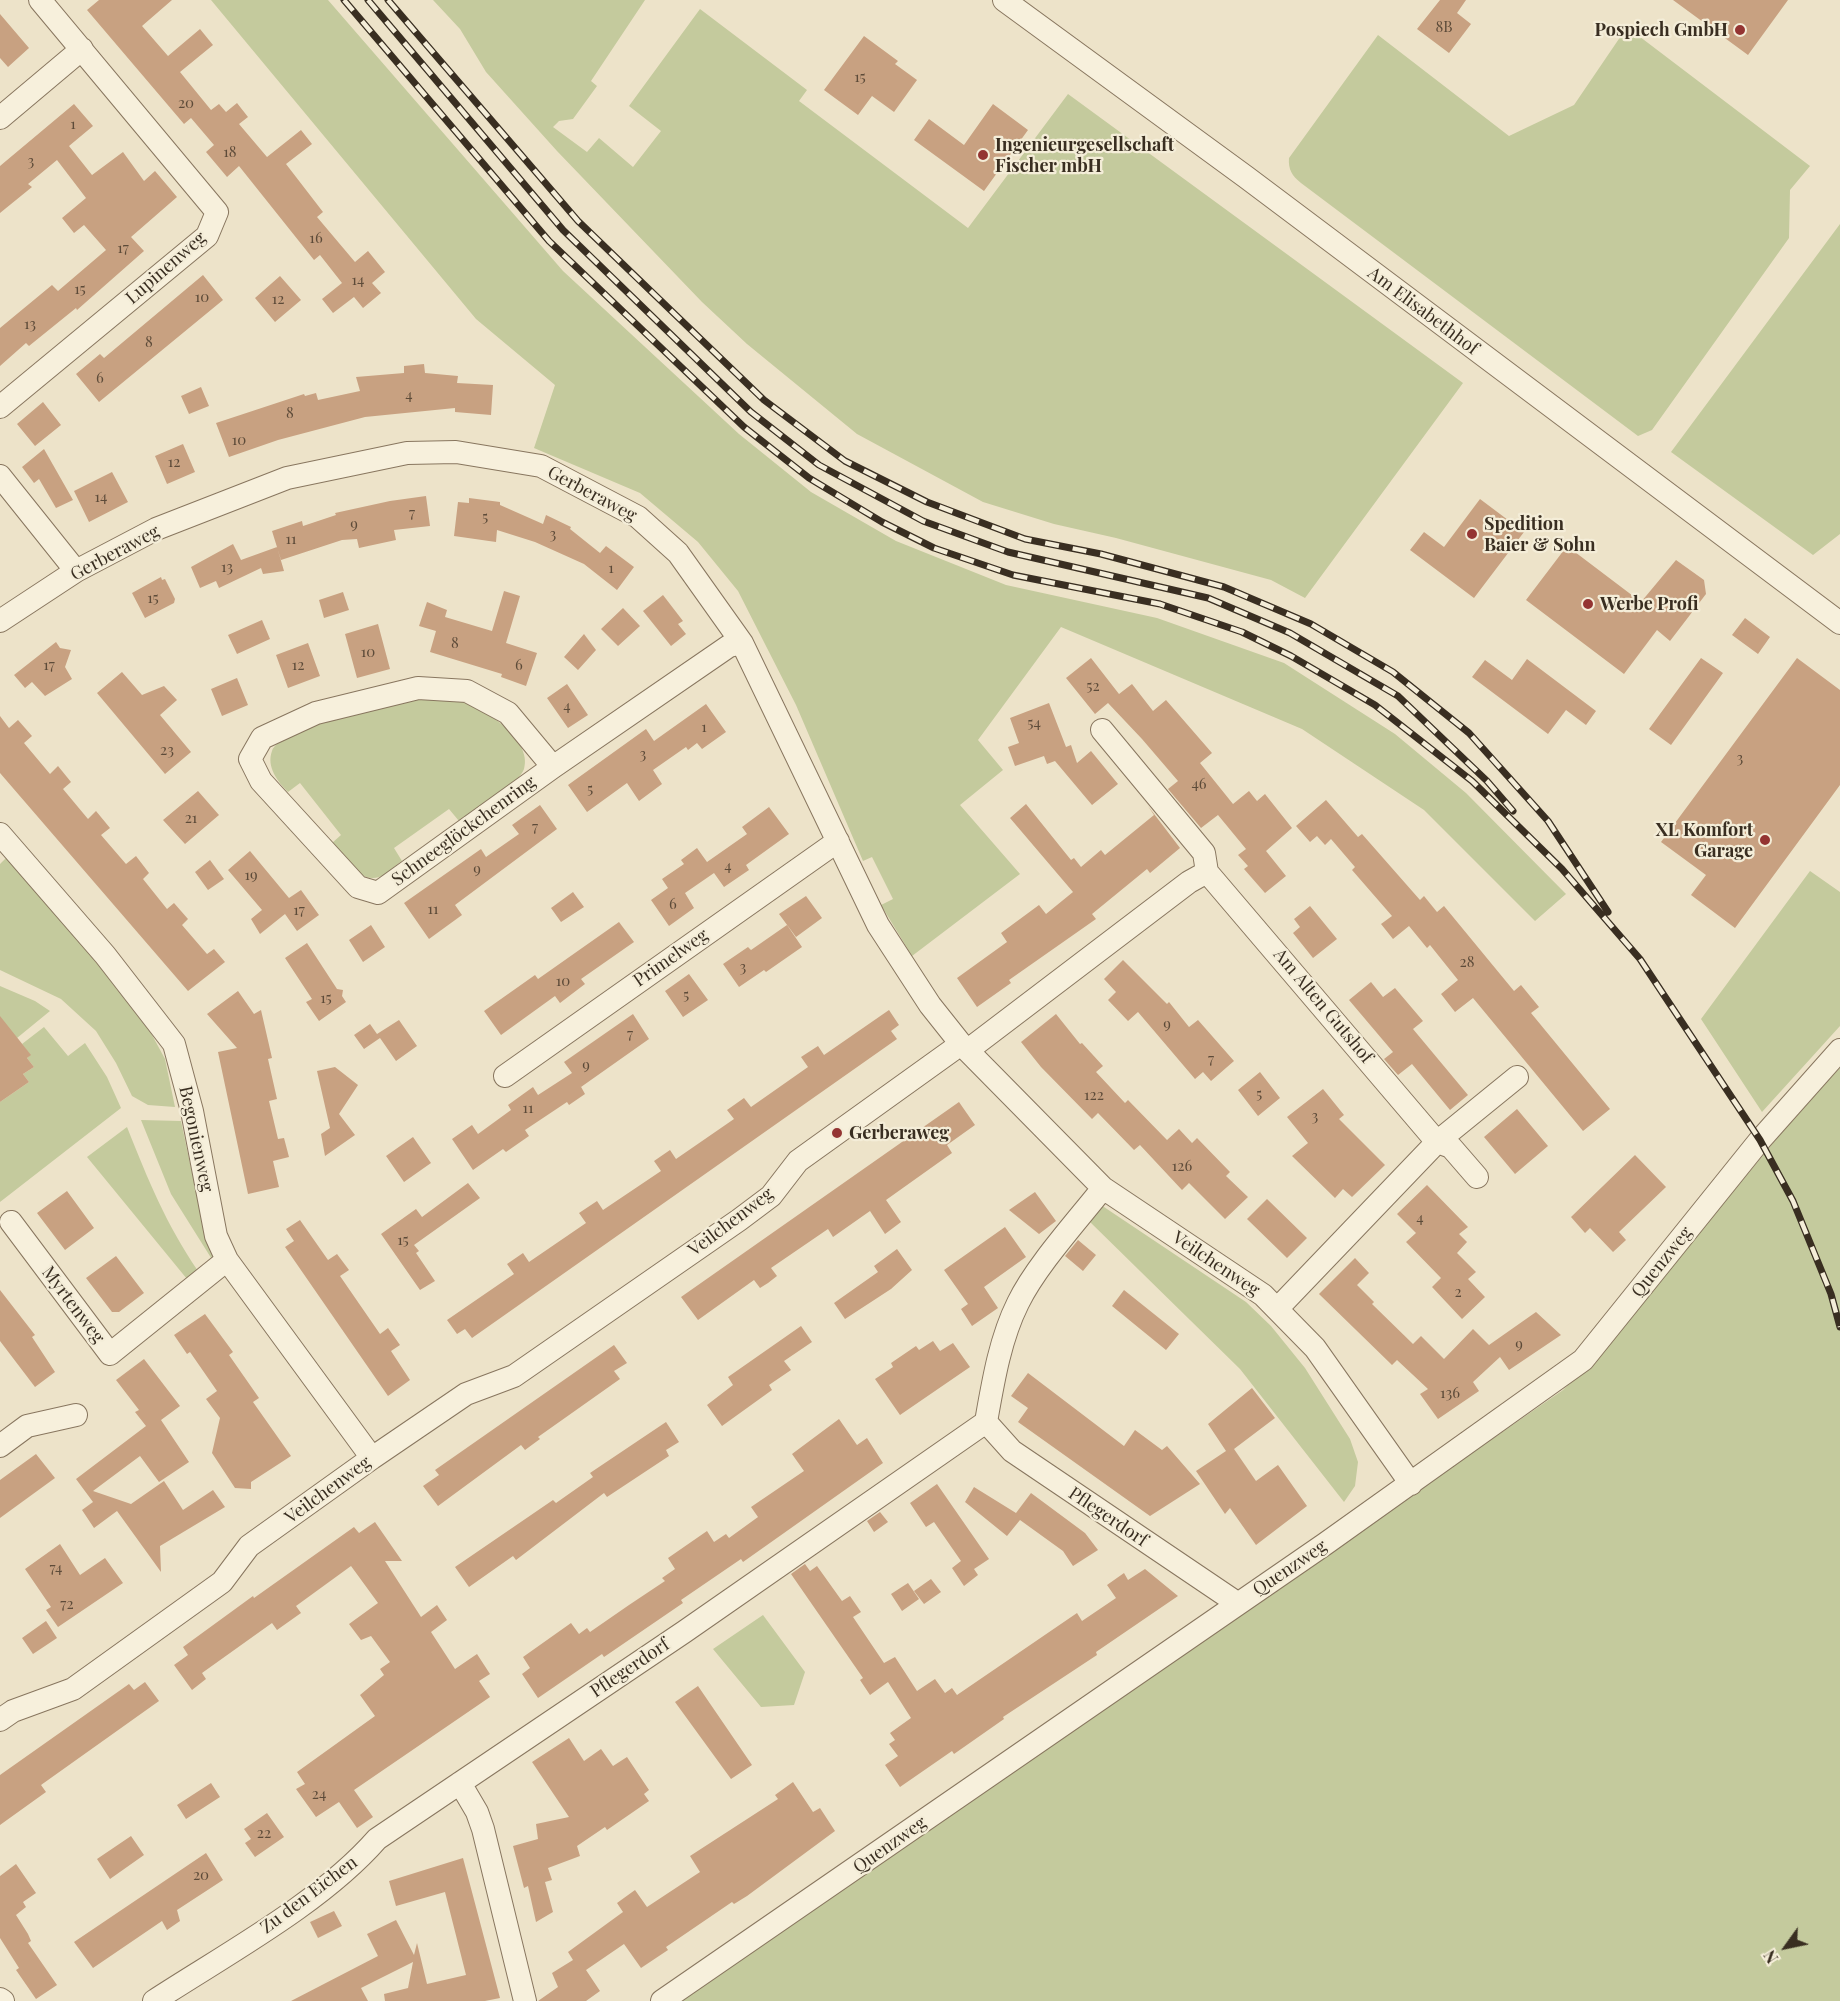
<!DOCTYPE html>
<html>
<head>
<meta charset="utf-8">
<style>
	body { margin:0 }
	#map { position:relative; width:1840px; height:2001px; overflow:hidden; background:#ede3c9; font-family:"Playfair Display",serif }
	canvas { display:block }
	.north { position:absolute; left:1756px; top:1917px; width:60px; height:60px; -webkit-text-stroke:4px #f4edd8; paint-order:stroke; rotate:237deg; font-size:16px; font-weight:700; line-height:24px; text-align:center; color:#392e21 }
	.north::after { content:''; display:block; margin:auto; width:21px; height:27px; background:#392e21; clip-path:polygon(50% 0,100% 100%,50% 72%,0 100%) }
</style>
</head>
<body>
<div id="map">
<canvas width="1840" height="2001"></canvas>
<div class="north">N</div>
</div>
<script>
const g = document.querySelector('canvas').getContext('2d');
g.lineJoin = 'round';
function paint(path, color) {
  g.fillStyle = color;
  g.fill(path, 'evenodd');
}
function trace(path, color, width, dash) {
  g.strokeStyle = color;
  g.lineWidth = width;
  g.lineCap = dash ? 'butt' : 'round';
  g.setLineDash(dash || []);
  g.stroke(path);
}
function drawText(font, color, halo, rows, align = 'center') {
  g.font = font + ' "Playfair Display",serif';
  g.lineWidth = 4.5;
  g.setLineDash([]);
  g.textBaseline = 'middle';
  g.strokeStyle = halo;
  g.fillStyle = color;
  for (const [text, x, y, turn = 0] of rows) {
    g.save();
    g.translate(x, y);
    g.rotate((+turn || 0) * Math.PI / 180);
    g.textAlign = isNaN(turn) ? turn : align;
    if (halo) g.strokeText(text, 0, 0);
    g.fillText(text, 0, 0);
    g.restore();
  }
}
const green = new Path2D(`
	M211 0H328L563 271 739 434 811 492 896 541 1006 585 1157 618 1284 663 1395 734 1466 793 1566 894 1535 921 1424 810 1302 729 1061 627 978 740 1003 770 960 805 1020 874 912 956 881 905 893 899 872 857 863 861 796 705 738 591 698 542 640 493 534 448 555 385 476 319Z
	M433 0H645L591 81 597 86 573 119 559 121 553 127 587 152 599 138 633 167 661 131 629 106 700 9 807 90 799 101 968 228 1068 94 1463 383 1305 598 1271 580 1116 538 1054 524 983 502 857 434 747 344 702 302 557 151 486 72 460 29Z
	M1627 27 1810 166 1790 190 1789 238 1652 430 1638 436 1301 183C1292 176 1288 169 1289 158L1378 35 1509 136 1574 105Z
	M1840 224V534L1813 555 1671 452Z
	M407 699C422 699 439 697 454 699 478 703 534 739 524 769 519 784 473 811 459 821L449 809 394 848 402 861C395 865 387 875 379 877 359 884 342 855 332 843L341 835 300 783 288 792C278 782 266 767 272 751 280 728 382 706 407 699Z
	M6 858 85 948 151 1033 165 1059 175 1107 148 1105 132 1096 116 1063 96 1031 61 999 0 970V864Z
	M1810 871 1840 892V1026L1762 1112 1701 1019Z
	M0 986 35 1001 50 1011 17 1038 0 1023Z
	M44 1027 68 1056 85 1043 107 1077 121 1108 0 1202V1102L29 1082 23 1074 34 1067 27 1058 30 1055 22 1044Z
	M1840 1068V2001H681L1563 1390 1601 1352 1811 1097Z
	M141 1120 181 1121 205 1234 216 1258 213 1261 171 1194Z
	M127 1127C149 1182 165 1222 198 1271L187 1279 87 1157Z
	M1101 1205 1246 1302 1271 1326 1305 1368 1350 1439 1358 1462 1355 1486 1344 1502 1240 1369 1090 1222Z
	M763 1615 805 1672 794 1705 761 1707 713 1649Z`);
const building = new Path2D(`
	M99 0H172L142 26 168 56 200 29 213 45 180 72 211 110 219 104 226 112 237 103 248 117 239 124 267 157 301 130 312 144 286 164 323 212 317 217 355 262 368 251 385 272 372 283 381 293 363 308 354 297 333 313 322 299 342 283 320 255 314 260 239 166 227 177 206 152 214 145 191 118 184 124 87 10Z
	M1440 0H1466L1457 13 1471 24 1449 53 1417 29Z
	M1673 0H1788L1748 55Z
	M0 14 29 48 8 67 0 58Z
	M864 36 898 61 895 64 917 80 894 112 872 96 858 115 824 90Z
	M74 104 93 126 69 146 92 175 123 152 144 181 155 171 177 197 131 237 144 251 77 310 76 308 29 346 26 343 0 366V328L52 285 58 291 106 250 84 225 74 233 62 218 86 198 57 160 28 184 32 187 0 213V166Z
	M993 104 1028 130 984 191 914 140 929 119 964 145Z
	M203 275 223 300 99 402 76 374 100 354 104 358Z
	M280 276 301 300 275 322 255 298Z
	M424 364 425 373 458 376 457 383 493 385 491 415 455 412V408L365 417 278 440 229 457 216 423 304 394 305 396 316 393 318 400 360 391 356 377 404 373V366Z
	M201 387 209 406 189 414 181 396Z
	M43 402 61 425 35 446 17 424Z
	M183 444 195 472 167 484 155 456Z
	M44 449 73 500 56 508 39 479 34 483 22 467Z
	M112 472 128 502 89 522 74 491Z
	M426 496 430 526 394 530 396 540 359 548 357 539 342 540 281 560 272 531 302 521 303 526 336 515 335 513 390 501Z
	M469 498 500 502V505L543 524 546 515 571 527 570 529 600 553 606 546 634 567 617 590 584 564 535 542 497 530 496 542 454 536 458 502 469 503Z
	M1480 499 1524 532 1474 598 1410 550 1424 532 1444 547Z
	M233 544 241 560 277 547 284 571 263 574 261 568 219 588 216 581 200 588 191 567Z
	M1567 546 1641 602 1676 560 1704 580 1706 594 1670 641 1657 630 1624 674 1526 600Z
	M161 577 162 580 165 579 175 599 174 603 145 618 132 593Z
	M504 591 520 596 506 643 537 653 526 686 501 677 502 674 430 652 436 631 419 626 427 602 447 610 445 617 492 631Z
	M343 592 349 610 324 618 319 600Z
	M663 595 683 621 678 624 686 634 671 646 643 611Z
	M623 608 640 626 618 646 601 629Z
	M1745 618 1770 637 1758 654 1732 635Z
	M262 620 270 639 237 654 228 635Z
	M378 624 390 669 357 678 345 634Z
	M584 634 596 650 578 670 564 657Z
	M56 642 60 648 71 650 65 667 72 679 45 696 32 682 25 688 14 675Z
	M308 643 320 676 288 688 276 655Z
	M1091 658 1119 694 1132 684 1153 711 1166 700 1212 753 1200 763 1233 804 1249 791 1257 801 1265 794 1292 828 1266 851 1286 876 1265 893 1244 869 1248 866 1238 855 1246 849 1218 815 1201 828 1168 789 1178 781 1142 739 1108 703 1095 714 1066 678Z
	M1701 658 1723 673 1671 745 1649 729Z
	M1797 658 1840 690V785L1735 928 1691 895 1706 875 1661 842Z
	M1527 659 1596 711 1586 725 1566 710 1548 734 1472 677 1485 660 1512 680Z
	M122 672 142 695 164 686 177 700 160 715 191 752 165 774 97 693Z
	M237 678 248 705 222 716 211 689Z
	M567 684 588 715 568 728 547 698Z
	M1049 703 1066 747 1071 745 1077 763 1091 751 1118 784 1092 805 1055 761 1047 764 1044 756 1015 766 1008 747 1019 743 1010 718Z
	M706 704 726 732 702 749 697 743 688 750 686 747 653 770 662 784 639 801 627 783 587 812 568 785 646 729 654 741Z
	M0 716 9 728 18 720 32 736 24 743 50 774 58 766 71 782 63 789 88 819 96 811 110 828 101 835 126 864 136 856 149 873 143 879 167 909 174 903 188 919 182 925 207 954 214 949 225 962 188 991 0 773Z
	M198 791 219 815 185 844 163 820Z
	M1326 800 1358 837 1362 834 1420 900 1424 896 1437 912 1444 906 1514 991 1521 985 1539 1007 1531 1013 1610 1109 1583 1131 1473 998 1455 1012 1441 994 1458 980 1430 945 1427 948 1409 926 1393 939 1381 924 1392 916 1352 870 1355 867 1331 839 1325 845 1317 836 1310 842 1296 826Z
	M1026 804 1071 860 1074 858 1081 867 1101 850 1105 855 1154 815 1148 806 1180 848 1150 873 1147 869 1092 914 1096 919 1009 980 1011 983 977 1007 957 978 1007 942 1001 933 1039 905 1046 914 1073 892 1010 818Z
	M540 805 557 829 455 905 462 915 429 939 404 903 481 849 486 857 519 834 512 825Z
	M769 807 789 834 746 865 749 870 724 887 714 873 685 893 694 908 669 926 651 900 668 888 662 879 684 864 681 860 697 848 707 862 747 834 742 827Z
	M250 851 289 898 301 890 319 915 297 931 285 914 260 934 251 919 262 910 228 870Z
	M210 860 224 879 208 890 195 872Z
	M573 892 584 907 561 922 551 908Z
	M806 896 822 918 796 937 779 914Z
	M1310 906 1337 939 1313 958 1293 933 1300 927 1294 919Z
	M619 922 634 942 581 979 585 984 560 1003 555 996 501 1035 484 1011 535 975 538 979Z
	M371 925 385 947 363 962 349 940Z
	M787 925 802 947 766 972 764 970 739 987 723 964 748 947 751 950Z
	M307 943 337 989 343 990 342 996 346 1002 319 1021 306 1002 312 999 285 958Z
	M1123 960 1167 1004 1169 1002 1189 1027 1198 1020 1234 1061 1211 1081 1203 1072 1195 1079 1138 1012 1128 1021 1108 1000 1116 992 1104 979Z
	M689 974 708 1000 683 1017 665 991Z
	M1371 982 1383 997 1395 988 1423 1021 1413 1029 1468 1095 1450 1110 1412 1064 1398 1075 1384 1059 1393 1052 1349 1000Z
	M238 991 254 1014 261 1010 272 1058 268 1059 277 1099 269 1101 278 1139 284 1138 289 1157 273 1161 279 1187 248 1194 218 1052 237 1048 207 1014Z
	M889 1010 899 1025 891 1031 897 1039 472 1338 465 1329 457 1334 447 1320 514 1274 507 1264 523 1253 529 1262 586 1223 579 1213 597 1201 603 1210 661 1171 654 1161 670 1150 676 1159 734 1119 727 1110 744 1098 751 1107 808 1067 801 1057 818 1046 824 1055Z
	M633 1014 649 1039 581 1087 580 1085 585 1094 569 1105 567 1102 525 1130 529 1136 506 1152 503 1149 473 1170 452 1139 472 1125 478 1134 511 1110 508 1105 533 1087 538 1095 572 1073 564 1062Z
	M1056 1014 1080 1044 1082 1043 1103 1066 1096 1072 1125 1103 1128 1100 1167 1140 1179 1129 1192 1143 1197 1138 1230 1172 1226 1176 1248 1197 1225 1219 1189 1183 1182 1190 1140 1145 1134 1150 1098 1113 1092 1119 1041 1067 1021 1042Z
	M0 1016 31 1055 27 1058 34 1067 23 1074 29 1082 0 1102Z
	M399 1020 417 1046 396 1061 380 1038 364 1049 354 1035 370 1024 377 1034Z
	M335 1067 358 1085 339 1114 355 1135 325 1156 321 1134 330 1128 317 1071Z
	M1260 1072 1280 1098 1258 1116 1238 1090Z
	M1323 1089 1344 1115 1339 1119 1385 1165 1352 1197 1343 1189 1335 1198 1292 1156 1308 1143 1287 1117Z
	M959 1102 975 1125 947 1145 952 1153 886 1200 901 1222 885 1234 870 1211 833 1237 828 1229 771 1268 777 1276 768 1283 760 1288 754 1280 698 1320 681 1297Z
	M1517 1109 1548 1146 1515 1174 1484 1137Z
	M413 1137 431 1163 404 1182 386 1156Z
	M1635 1155 1666 1187 1619 1232 1626 1240 1613 1252 1590 1228 1585 1233 1571 1217Z
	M468 1183 480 1198 414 1245 419 1251 416 1253 435 1281 420 1290 381 1234 416 1209 422 1217Z
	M1427 1185 1468 1227 1459 1234 1467 1242 1457 1253 1476 1272 1468 1279 1485 1297 1462 1319 1432 1287 1441 1278 1406 1242 1416 1233 1397 1214Z
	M67 1191 94 1228 65 1250 37 1213Z
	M1035 1192 1056 1221 1039 1234 1009 1210Z
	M1267 1199 1307 1238 1287 1258 1247 1219Z
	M300 1220 328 1260 337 1254 349 1270 340 1276 380 1334 388 1328 400 1345 391 1351 410 1380 388 1396 285 1247 294 1241 286 1229Z
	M1005 1227 1026 1257 984 1287 998 1308 972 1326 961 1309 968 1304 944 1270Z
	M1078 1240 1096 1255 1083 1271 1065 1256Z
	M897 1249 912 1270 891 1289 845 1319 834 1303 878 1272 874 1266Z
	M116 1256 144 1293 119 1312H112L86 1278Z
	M1355 1258 1369 1273 1357 1285 1374 1302 1372 1304 1413 1344 1421 1336 1444 1359 1473 1329 1489 1345 1536 1312 1561 1335 1509 1370 1500 1357 1473 1382 1479 1391 1438 1419 1420 1394 1428 1389 1397 1360 1392 1365 1319 1294Z
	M0 1290 35 1335 32 1337 55 1372 35 1387 0 1341Z
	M1124 1290 1179 1334 1166 1350 1112 1306Z
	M205 1314 233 1352 229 1355 259 1398 253 1402 291 1456 251 1482V1489L235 1488 212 1453 220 1418 206 1399 217 1391 190 1352 187 1354 174 1335Z
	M801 1326 812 1342 784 1361 791 1370 769 1385 772 1390 722 1426 707 1405 733 1385 728 1377Z
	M933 1341 940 1351 953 1343 970 1367 900 1415 875 1379 893 1367 891 1363 916 1346 919 1350Z
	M614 1345 627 1363 614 1371 620 1379 538 1437 540 1439 525 1450 521 1445 438 1506 423 1486 439 1475 435 1470Z
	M144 1359 180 1406 161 1420 189 1462 159 1482 140 1456 93 1491 131 1504 164 1481 183 1510 213 1490 225 1507 160 1546 161 1572 117 1511 94 1528 82 1510 93 1502 76 1479 146 1426 135 1412 139 1410 116 1380Z
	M1028 1373 1124 1446 1135 1430 1162 1450 1167 1446 1200 1484 1150 1516 1018 1422 1028 1408 1011 1396Z
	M1252 1388 1275 1418 1234 1449 1256 1481 1278 1465 1307 1506 1256 1545 1230 1508 1225 1514 1196 1471 1226 1451 1208 1424Z
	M839 1419 857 1445 867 1438 883 1463 743 1562 741 1559 681 1600 683 1603 604 1657 602 1654 538 1698 522 1674 530 1668 523 1657 571 1623 579 1634 587 1628 590 1632 629 1605 665 1581 662 1578 675 1569 668 1558 707 1531 714 1542 726 1534 729 1538 758 1517 751 1507 804 1471 792 1454Z
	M666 1422 679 1442 666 1450 669 1456 607 1497 604 1493 516 1560 513 1556 469 1587 455 1567 553 1500 556 1503 593 1477 590 1473Z
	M36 1454 55 1478 0 1518V1480Z
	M937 1484 989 1559 974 1569 978 1575 964 1586 952 1568 961 1561 934 1522 926 1527 910 1503Z
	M974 1487 1016 1513 1031 1493 1085 1533 1098 1550 1073 1566 1063 1551 1020 1520 1007 1536 965 1502Z
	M880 1512 888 1522 874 1532 867 1521Z
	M375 1522 402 1561H385L421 1617 437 1605 447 1620 431 1632 455 1669 477 1654 490 1674 479 1681 490 1697 354 1790 373 1817 357 1828 339 1802 316 1817 296 1789 305 1784 297 1772 375 1716 360 1695 384 1675 380 1669 390 1662 371 1636 361 1640 349 1624 378 1603 351 1566 296 1606 301 1613 277 1630 272 1623 202 1673 206 1679 192 1690 174 1665 188 1655 183 1647 253 1596 254 1598 354 1527 359 1533Z
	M60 1544 80 1575 105 1558 123 1583 58 1627 46 1610 51 1607 25 1569Z
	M805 1564 810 1571 817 1566 842 1601 850 1596 861 1612 853 1617 884 1663 895 1657 917 1691 935 1679 945 1693 952 1688 957 1695 1077 1613 1082 1621 1116 1598 1107 1585 1124 1573 1128 1580 1145 1569 1178 1596 1096 1652 1097 1655 1003 1717 1004 1719 954 1754 952 1751 900 1787 885 1765 898 1756 889 1744 895 1740 890 1733 911 1718 888 1682 870 1695 860 1680 863 1678 791 1574Z
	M931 1579 941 1592 924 1604 914 1591Z
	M908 1583 919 1599 902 1611 891 1594Z
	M46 1621 57 1638 33 1654 22 1638Z
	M145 1682 159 1701 41 1785 46 1792 0 1825V1775L129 1684 134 1690Z
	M698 1686 752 1765 731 1779 675 1702Z
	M569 1738 584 1761 601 1749 613 1766 627 1757 649 1790 644 1794 649 1801 607 1830 605 1827 577 1846 580 1856 548 1868 552 1880 545 1882 553 1912 536 1922 528 1886 524 1888 513 1846 538 1839 536 1824 569 1817 532 1762Z
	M793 1782 813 1812 820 1808 835 1831 747 1896 734 1904 732 1902 666 1947 668 1950 641 1968 624 1944 586 1970 600 1991 586 2001H538L558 1987 552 1973 573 1960 568 1952 623 1912 617 1903 635 1890 647 1907 700 1872 690 1856 778 1799 775 1795Z
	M211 1783 220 1797 186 1819 177 1805Z
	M267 1813 284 1837 255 1857 245 1843 251 1839 244 1829Z
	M131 1836 144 1855 110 1879 97 1859Z
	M206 1853 223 1880 177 1910 180 1921 167 1930 162 1921 93 1968 74 1942Z
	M463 1858 500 1998 485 2001H385L384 1994 408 1988 413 1962 361 1988 368 2001H291L378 1956 367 1934 396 1920 414 1955 417 1943 427 1984 466 1975 445 1892 396 1906 389 1881Z
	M16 1864 36 1893 23 1902 26 1907 16 1915 28 1934 31 1941 28 1943 57 1985 36 1999 16 1970 19 1968 0 1938V1876Z
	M334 1911 342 1926 318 1938 310 1922Z`);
const minor = new Path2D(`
	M1004 0 1246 177 1840 623
	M0 118 82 49
	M0 407 207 236 217 212 40 0
	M0 476 76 571
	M0 621 76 571 156 529 287 478 407 453 456 452 541 466 638 517 678 553 742 643 878 925 930 1005 961 1044 1103 1188 1263 1295 1315 1348 1411 1484
	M1102 730 1204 853 1207 872
	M553 767 508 713 467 691 418 688 316 713 262 738 250 759 261 781 358 887 378 893 553 767 729 646 742 643
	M0 834 105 955 174 1044 192 1111 216 1236 227 1260 372 1458
	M968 1050 1189 882 1207 872 1437 1142 1277 1309
	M505 1076 838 841
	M1477 1177 1451 1147 1437 1142 1517 1077
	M11 1222 110 1354 227 1260
	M986 1422C993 1382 1000 1339 1018 1303 1036 1266 1077 1221 1103 1188
	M0 1446 27 1426 76 1415
	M0 1720 13 1711 73 1689 222 1582 249 1546 372 1458 466 1394 514 1376 739 1220 771 1196 798 1161 961 1044
	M460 1783 477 1812 483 1829 525 2001
	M0 1999 3 2001
	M154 2001C226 1954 321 1903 377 1839L684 1632 986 1422 1012 1451 1237 1603
	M662 2001 1325 1544 1583 1360 1760 1140 1840 1050`);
const rail = new Path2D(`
	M344 0 549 241 744 427 809 478 882 522 934 548 1013 575 1160 604 1242 632 1291 656 1375 705 1472 781 1562 869 1640 959 1760 1140 1793 1201 1831 1294 1840 1327
	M368 0 563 230 751 412 819 465 923 521 1008 552 1208 598 1290 633 1398 696 1487 781 1513 811
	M388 0 578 221 764 400 845 461 927 502 1025 539 1101 554 1224 587 1311 624 1393 672 1469 733 1548 821 1608 912`);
const markers = [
	[1740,30,6,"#943432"],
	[983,155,6,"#943432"],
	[1472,534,6,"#943432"],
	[1588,604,6,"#943432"],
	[1765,840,6,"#943432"],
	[837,1133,6,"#943432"]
];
const numberNames = [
	["8B",1444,27],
	["15",860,77],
	["20",186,103],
	["1",73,124],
	["18",230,152],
	["3",31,161],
	["16",316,238],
	["17",123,248],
	["14",358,280],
	["15",80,289],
	["10",202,297],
	["12",278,299],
	["13",30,324],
	["8",149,342],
	["6",100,378],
	["4",409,395],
	["8",290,413],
	["10",239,440],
	["12",174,462],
	["14",101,497],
	["7",412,513],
	["5",485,517],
	["9",354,524],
	["3",553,534],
	["11",291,539],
	["13",227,567],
	["1",611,568],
	["15",153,598],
	["8",455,643],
	["10",368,652],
	["17",49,665],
	["12",298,665],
	["6",519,665],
	["52",1093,686],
	["4",567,706],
	["54",1034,723],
	["1",704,727],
	["23",167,750],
	["3",643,754],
	["3",1740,758],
	["46",1199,784],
	["5",590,789],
	["21",191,818],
	["7",535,827],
	["4",728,866],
	["9",477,869],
	["19",251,875],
	["6",673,904],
	["11",433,909],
	["17",299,910],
	["28",1467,962],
	["3",743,967],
	["10",563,981],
	["5",686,995],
	["15",326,998],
	["9",1167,1024],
	["7",630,1034],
	["7",1211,1059],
	["9",586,1065],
	["5",1259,1094],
	["122",1094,1095],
	["11",528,1108],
	["3",1315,1116],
	["126",1182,1166],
	["4",1420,1218],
	["15",403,1240],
	["2",1458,1292],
	["9",1519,1344],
	["136",1450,1393],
	["74",56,1568],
	["72",67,1604],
	["24",319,1794],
	["22",264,1833],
	["20",201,1875]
];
const poiNames = [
	["Pospiech GmbH",1728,30,"right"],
	["Ingenieurgesellschaft",995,145],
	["Fischer mbH",995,166],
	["Spedition",1484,524],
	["Baier & Sohn",1484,545],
	["Werbe Profi",1600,604],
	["XL Komfort",1753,830,"right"],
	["Garage",1753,851,"right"],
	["Gerberaweg",849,1133]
];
const streetNames = [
	["Lupinenweg",166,268,-41],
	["Am Elisabethhof",1423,311,37],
	["Gerberaweg",592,494,28],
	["Gerberaweg",115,553,-28],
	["Schneeglöckchenring",464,831,-36],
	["Primelweg",671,958,-35],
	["Am Alten Gutshof",1323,1006,50],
	["Begonienweg",196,1139,78],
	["Veilchenweg",731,1222,-37],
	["Quenzweg",1662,1262,-51],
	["Veilchenweg",1216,1264,34],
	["Myrtenweg",73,1305,53],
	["Veilchenweg",328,1490,-36],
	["Pflegerdorf",1108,1517,34],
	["Quenzweg",1290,1568,-34],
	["Pflegerdorf",630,1668,-34],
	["Quenzweg",890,1845,-35],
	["Zu den Eichen",309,1895,-37]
];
paint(green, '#c4ca9d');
paint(building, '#c8a181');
trace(minor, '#88765f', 24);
trace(minor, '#f7f0dc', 22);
trace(rail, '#392e21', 7);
trace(rail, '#f4edd8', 4.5, [14]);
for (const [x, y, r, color] of markers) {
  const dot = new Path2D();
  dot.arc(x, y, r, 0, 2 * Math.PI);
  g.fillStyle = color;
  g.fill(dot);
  trace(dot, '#f4edd8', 2);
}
drawText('15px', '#5d4b39', null, numberNames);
drawText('bold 18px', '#392e21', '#f4edd8', poiNames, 'left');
drawText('18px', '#392e21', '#f4edd8', streetNames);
</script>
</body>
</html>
